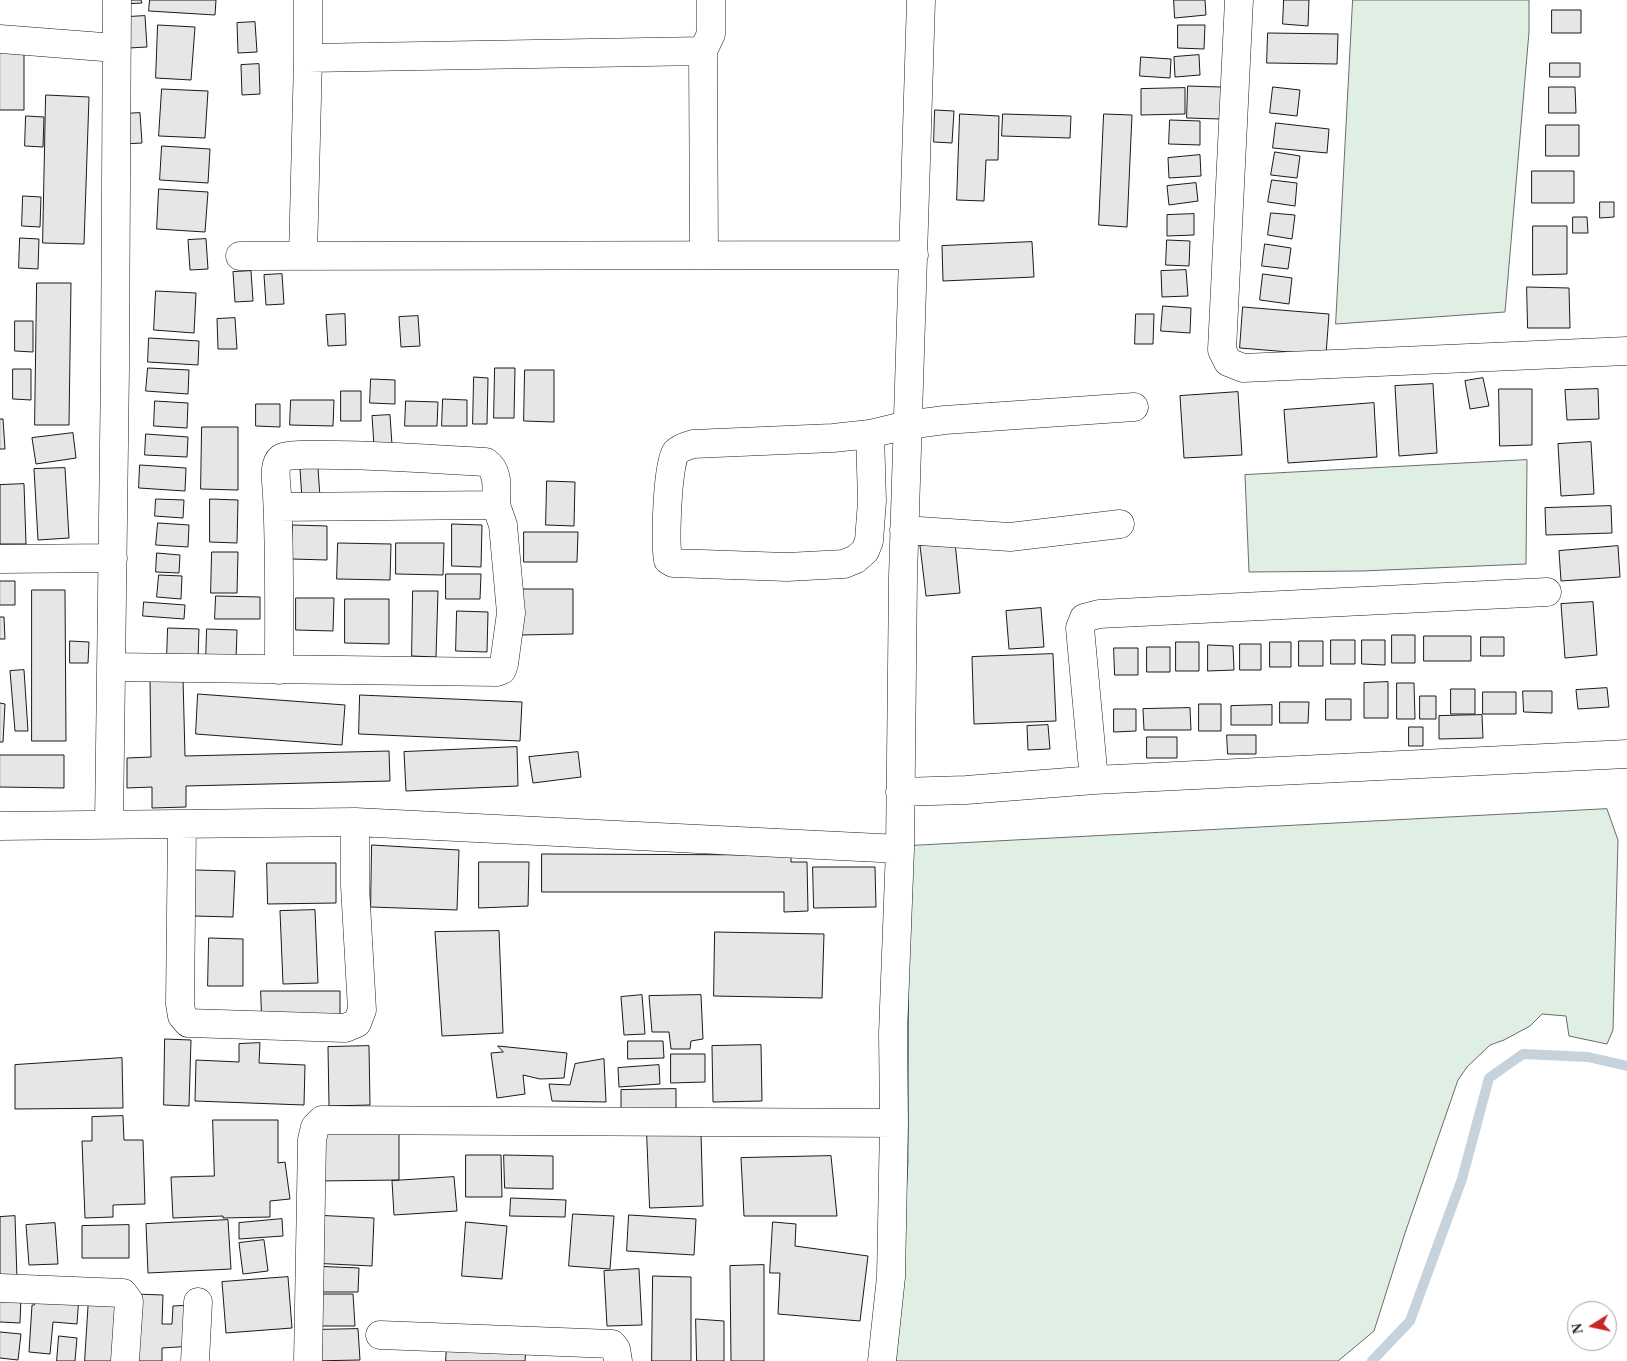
<!DOCTYPE html>
<html>
<head>
<meta charset="utf-8">
<style>
	body { margin:0 }
	#map { position:relative; width:1627px; height:1361px; overflow:hidden; background:#fff; font-family:"Times New Roman",serif }
	canvas { display:block }
	.north { position:absolute; left:1567px; top:1301px; width:50px; height:50px; box-sizing:border-box; background:#fff; border:1px solid #a3a3a3; border-radius:50%; rotate:260deg; font-size:14px; font-weight:700; line-height:20px; text-align:center; color:#1a1a1a }
	.north::after { content:''; display:block; margin:auto; width:18px; height:22px; background:#c62828; clip-path:polygon(50% 0,100% 100%,50% 72%,0 100%) }
</style>
</head>
<body>
<div id="map">
<canvas width="1627" height="1361"></canvas>
<div class="north">N</div>
</div>
<script>
const g = document.querySelector('canvas').getContext('2d');
g.lineJoin = 'round';
function paint(path, color) {
  g.fillStyle = color;
  g.fill(path, 'evenodd');
}
function trace(path, color, width, dash) {
  g.strokeStyle = color;
  g.lineWidth = width;
  g.lineCap = dash ? 'butt' : 'round';
  g.setLineDash(dash || []);
  g.stroke(path);
}
const green = new Path2D(`
	M1353 0H1529V32L1505 312 1336 324Z
	M1527 460 1526 564 1362 571 1249 572 1245 475Z
	M1607 809 1618 840 1613 1030 1607 1044 1569 1036 1566 1016 1542 1014 1530 1026 1504 1040 1490 1045 1467 1067 1458 1080 1405 1233 1374 1331 1338 1361H896L908 1162 909 846Z`);
const stream = new Path2D(`
	M1372 1361 1410 1321 1462 1179 1489 1078 1523 1054 1588 1057 1627 1066`);
const building = new Path2D(`
	M123 0H141L142 3 123 4Z
	M150 0H216L215 15 149 11Z
	M1174 0H1205L1206 15 1175 18Z
	M1284 0H1309L1308 26 1283 24Z
	M1552 10H1581V33H1552Z
	M145 16 147 47 129 48 127 17Z
	M255 22 257 52 238 53 237 23Z
	M158 25 195 27 191 80 156 78Z
	M1178 25H1205L1204 49 1178 48Z
	M1268 33 1338 34 1337 64 1267 63Z
	M0 44H24V110H0Z
	M1199 55 1200 75 1175 77 1174 57Z
	M1141 57 1171 59 1170 78 1140 76Z
	M1550 63H1580V77H1550Z
	M259 64 260 94 242 95 241 65Z
	M1188 86 1221 87 1220 119 1187 118Z
	M1273 87 1300 90 1297 116 1270 113Z
	M1549 87H1575L1576 113H1549Z
	M1185 88V114L1141 115V89Z
	M162 89 208 91 205 138 159 136Z
	M46 95 89 97 84 244 43 243Z
	M935 110 954 111 952 143 934 142Z
	M140 113 142 143 124 144 122 114Z
	M960 114 999 116 998 160H986L984 201 957 200Z
	M1003 114 1071 116 1070 138 1002 136Z
	M1104 114 1132 115 1127 227 1099 225Z
	M26 116 44 117 43 147 25 146Z
	M1170 120 1200 121V145L1169 144Z
	M1276 123 1329 129 1327 153 1273 148Z
	M1546 125H1579V156H1546Z
	M162 146 210 149 208 183 160 180Z
	M1275 152 1300 156 1297 178 1271 175Z
	M1200 155 1201 176 1169 178 1168 158Z
	M1532 171H1574V203H1532Z
	M1272 180 1297 183 1295 206 1268 202Z
	M1196 183 1198 201 1169 205 1167 186Z
	M159 189 208 192 205 232 157 229Z
	M23 196 41 197 40 227 22 226Z
	M1600 202H1614V217L1600 218Z
	M1271 213 1295 215 1292 239 1268 235Z
	M1194 214V235L1167 236V215Z
	M1573 217H1587L1588 233H1573Z
	M1533 226H1567V274L1533 275Z
	M20 238 39 239 38 269 19 268Z
	M206 239 208 269 190 270 188 240Z
	M1167 240 1190 241 1189 266 1166 265Z
	M1032 242 1034 277 943 281 942 246Z
	M1265 244 1291 248 1288 269 1262 266Z
	M1186 270 1188 296 1162 297 1161 271Z
	M251 271 253 301 235 302 233 272Z
	M282 274 284 304 266 305 264 275Z
	M1263 274 1292 278 1289 304 1260 300Z
	M37 283H71L69 425H35Z
	M1527 287 1569 288 1570 328H1528Z
	M156 291 196 293 194 333 154 330Z
	M1163 306 1191 308 1190 333 1161 331Z
	M1243 307 1329 314 1326 355 1240 348Z
	M345 314 346 345 328 346 326 315Z
	M1136 314H1154L1153 344H1135Z
	M418 316 420 346 401 347 399 317Z
	M235 318 237 349H218L217 319Z
	M15 321H33V352L15 351Z
	M149 338 199 341 198 365 148 362Z
	M148 368 189 370 188 394 146 391Z
	M495 368H515L514 418H494Z
	M13 369H31V400L13 399Z
	M525 370H554V422L524 421Z
	M474 377 488 378 487 424H473Z
	M1483 378 1489 406 1470 409 1465 381Z
	M371 379 395 380V404L370 403Z
	M1433 384 1437 453 1399 456 1395 386Z
	M1499 389H1532V445L1500 446Z
	M1598 389 1599 419 1567 420 1565 390Z
	M341 391H361V421H341Z
	M1238 392 1242 455 1184 458 1180 396Z
	M443 399 467 400V426H442Z
	M291 400H334L333 426 290 425Z
	M155 401 188 403 187 428 154 426Z
	M406 401 438 402 437 426H405Z
	M1374 403 1377 457 1288 463 1284 410Z
	M256 404H280V427L256 426Z
	M390 415 392 445 374 446 372 416Z
	M0 419H3L5 449H0Z
	M202 427H238V490L201 489Z
	M73 433 76 458 36 464 32 438Z
	M146 434 188 437 187 457 145 455Z
	M1591 442 1594 494 1561 496 1558 444Z
	M140 465 186 468 185 491 139 488Z
	M65 468 69 538 38 540 34 469Z
	M318 468 320 497 302 499 300 469Z
	M547 481 575 482 574 526 546 525Z
	M24 484 26 544H0V485Z
	M156 499 184 500 183 518 155 516Z
	M210 499 238 500 237 543 210 542Z
	M1611 506 1612 533 1546 535 1545 508Z
	M158 523 189 525 188 547 156 545Z
	M452 524 482 525 481 567 452 566Z
	M293 525 327 526V560L292 559Z
	M524 532H578L577 562H524Z
	M955 542 960 593 926 596 920 546Z
	M338 543 391 544 390 580 337 579Z
	M396 543H444L443 575 396 574Z
	M1618 546 1620 577 1561 581 1559 551Z
	M212 552H238L237 593H211Z
	M157 553 180 555 179 573 156 572Z
	M446 574H481L480 599H446Z
	M159 575 182 576 181 599 157 597Z
	M0 581H15V605H0Z
	M522 589H573V634L521 635Z
	M32 590H65L66 741H32Z
	M413 591H438L436 657 412 656Z
	M216 596 260 597V619H215Z
	M296 598H334L333 631 296 630Z
	M345 599H389V644L345 643Z
	M144 602 185 605 184 619 143 616Z
	M1593 602 1597 655 1565 658 1561 604Z
	M1041 608 1044 647 1009 649 1006 611Z
	M457 611 488 612 487 652 456 651Z
	M0 617H4L5 639H0Z
	M168 628 199 629 198 658 167 657Z
	M207 629 237 630 236 661H206Z
	M1392 635H1415V663H1392Z
	M1424 636H1471V661H1424Z
	M1481 637H1504V656H1481Z
	M1331 640H1355V664H1331Z
	M1362 640H1385V665L1362 664Z
	M70 641 89 642 88 663H70Z
	M1299 641H1323V666H1299Z
	M1176 642H1199V671H1176Z
	M1270 642H1291V667H1270Z
	M1240 644H1261V670H1240Z
	M1208 645 1233 646 1234 670 1208 671Z
	M1147 647H1170V672H1147Z
	M1114 648H1138V675H1115Z
	M1053 654 1056 721 974 724 972 657Z
	M24 670 28 731H15L10 671Z
	M183 678 185 756 389 751 390 781 186 786V807L152 808V787L127 788V758L151 757 150 679Z
	M1388 682V718H1364V683Z
	M1397 683H1414L1415 719H1397Z
	M1607 688 1609 707 1578 709 1576 690Z
	M1451 689H1475V714H1451Z
	M1523 691H1552V713L1524 712Z
	M1483 692H1516V714H1483Z
	M198 694 345 705 342 745 196 734Z
	M360 695 522 702 520 741 359 734Z
	M1420 696H1436V719H1420Z
	M1326 699H1351V720H1326Z
	M1280 702H1309L1308 723H1280Z
	M0 703 5 704 3 742H0Z
	M1199 704H1221V731H1199Z
	M1272 705V725H1231V706Z
	M1190 708 1191 730H1144L1143 709Z
	M1114 709H1136V731L1114 732Z
	M1482 715 1483 738 1439 739V716Z
	M1048 725 1050 749 1028 750 1027 726Z
	M1409 727H1423V746H1409Z
	M1227 735H1256V754H1228Z
	M1147 737H1177V758H1147Z
	M517 747 518 786 406 791 404 752Z
	M578 752 581 777 533 783 529 757Z
	M0 755H64V788L0 787Z
	M372 845 459 850 457 910 371 907Z
	M542 854 791 855V862H807L808 911 784 912V892H542Z
	M479 862H529L528 906 479 908Z
	M267 863H336V903L268 904Z
	M813 867H875L876 907 814 908Z
	M195 870 235 871 233 917 194 916Z
	M315 910 318 983 283 984 280 911Z
	M499 931 503 1033 442 1036 435 932Z
	M715 932 824 934 822 998 714 996Z
	M209 938 243 939V986H208Z
	M261 991H340V1016H262Z
	M642 995 645 1034 624 1035 621 997Z
	M701 995 703 1039 691 1041 690 1049H671L669 1032H652L649 996Z
	M165 1039 191 1040 189 1106 164 1105Z
	M628 1041H663L664 1058 628 1059Z
	M260 1043 259 1063 305 1065 304 1105 195 1101 196 1060 239 1062V1044Z
	M761 1045 762 1101 713 1102 712 1046Z
	M369 1046 370 1105 329 1106 328 1047Z
	M498 1046 567 1053 564 1078 540 1079 523 1075 525 1094 497 1098 491 1053 503 1052Z
	M671 1054H705V1082L671 1083Z
	M122 1058 123 1108 15 1109V1065Z
	M604 1059 606 1102 552 1101 549 1084 570 1085 575 1064Z
	M659 1065 660 1084 619 1087 618 1068Z
	M676 1089V1111L621 1112V1090Z
	M123 1116 124 1140H143L145 1204 113 1205V1217L85 1218 82 1141H92V1117Z
	M213 1120H278V1163L285 1162 290 1199 270 1201V1217L223 1218V1216L173 1218 171 1177 214 1176Z
	M318 1126H399V1180L319 1181Z
	M647 1133 701 1134 703 1206 650 1208Z
	M466 1155H501L502 1197H466Z
	M504 1155 553 1156V1189L505 1188Z
	M831 1156 837 1216H744L741 1158Z
	M454 1177 457 1211 394 1215 392 1181Z
	M511 1198 566 1200 565 1217 510 1216Z
	M573 1214 614 1216 610 1269 569 1266Z
	M313 1215 374 1218 372 1266 310 1263Z
	M629 1215 696 1219 694 1255 627 1251Z
	M15 1216 17 1279H0V1217Z
	M282 1219 283 1236 239 1239V1223Z
	M228 1220 231 1269 148 1273 146 1224Z
	M466 1222 507 1226 502 1279 462 1276Z
	M773 1222 796 1224 795 1246 868 1256 860 1321 778 1314 780 1273H770Z
	M55 1223 58 1264 29 1265 26 1225Z
	M129 1225V1258H82V1226Z
	M264 1240 268 1271 243 1274 239 1243Z
	M764 1265V1361H731L730 1266Z
	M312 1266 359 1268 358 1292H312Z
	M639 1269 642 1325 607 1326 604 1271Z
	M653 1276 691 1277V1361H652Z
	M288 1277 292 1328 226 1333 222 1282Z
	M35 1292 79 1295 77 1324 53 1322 50 1354 29 1352 32 1305H34Z
	M0 1294 21 1296 20 1323 0 1322Z
	M135 1294 163 1295 162 1324H172L173 1306 192 1305 194 1346 162 1348V1361H134Z
	M316 1294H353L355 1326H316Z
	M89 1297 119 1299 115 1361H85Z
	M696 1319 724 1321V1361H697Z
	M358 1329 360 1360 311 1361V1330Z
	M0 1332 21 1334 18 1360 0 1358Z
	M59 1336 77 1338 75 1361H57Z
	M447 1344 526 1349 525 1361H446Z`);
const minor = new Path2D(`
	M1239 0 1222 350 1228 362 1243 368 1627 351
	M0 39 116 48
	M308 58 703 51
	M704 255 703 51 711 34V0
	M240 256 914 255
	M303 256 308 58V0
	M870 434 872 501 869 541 865 551 856 559 844 564 787 567 673 563 668 560C665 543 667 464 676 452 681 447 687 446 693 444L833 438 870 434 907 425 945 420 1134 407
	M904 530 1010 537 1120 524
	M0 559 113 558
	M111 667 497 672 502 670 504 664 511 613 503 525 496 505 278 507
	M279 670C279 612 280 553 277 495 277 485 272 465 281 458 292 449 460 461 486 462 500 472 496 490 496 505
	M1094 780 1080 628 1084 618 1099 614 1547 592
	M900 792 966 790 1094 780 1627 754
	M109 824 115 368 117 0
	M182 824 180 1004 182 1016 188 1023 345 1028 357 1023 362 1010 355 886V822
	M0 826 355 822 900 849
	M0 1288 123 1293 129 1301 125 1361
	M380 1335 612 1344 616 1349 618 1361
	M195 1361 198 1302
	M308 1361 312 1140 315 1127 322 1120 894 1123
	M882 1361 891 1277 894 1123 893 1033 900 849 903 577 921 0`);
paint(green, '#e0efe3');
trace(green, '#6a6a6a', 1);
trace(stream, '#c6d2dc', 10);
paint(building, '#e6e6e6');
trace(building, '#1a1a1a', 1);
trace(minor, '#1a1a1a', 29);
trace(minor, '#fff', 28);
</script>
</body>
</html>
